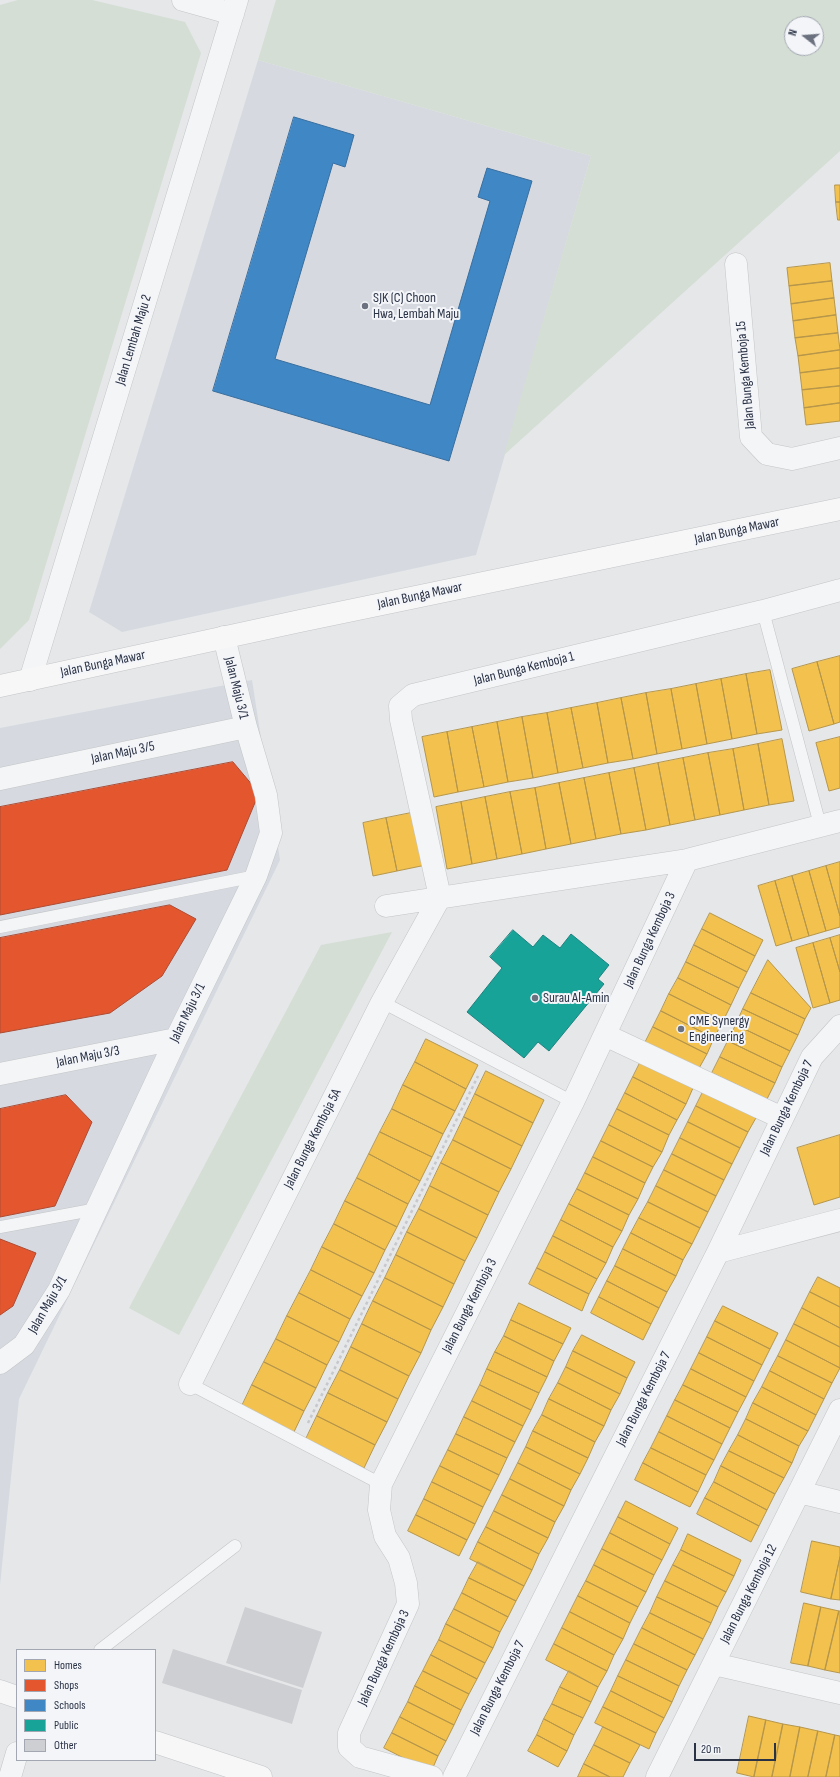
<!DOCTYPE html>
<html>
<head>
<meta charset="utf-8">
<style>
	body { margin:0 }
	#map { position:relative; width:840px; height:1777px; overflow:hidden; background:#e5e7e9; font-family:"Sofia Sans Condensed",sans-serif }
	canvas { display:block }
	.legend { position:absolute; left:16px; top:1649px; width:140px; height:112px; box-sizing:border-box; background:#f3f5f9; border:1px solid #a3a7b1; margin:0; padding:5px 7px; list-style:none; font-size:12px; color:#2a3245 }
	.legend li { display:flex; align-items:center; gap:8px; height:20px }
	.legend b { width:20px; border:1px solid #a3a7b1 }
	.north { position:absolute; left:784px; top:16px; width:40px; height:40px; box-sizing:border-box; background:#f3f5f9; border:1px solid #a3a7b1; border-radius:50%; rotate:287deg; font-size:11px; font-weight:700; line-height:16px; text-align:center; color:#2a3245 }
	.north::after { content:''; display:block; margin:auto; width:14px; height:18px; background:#6b717e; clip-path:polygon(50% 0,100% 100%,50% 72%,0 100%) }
	.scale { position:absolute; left:694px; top:1743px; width:82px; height:18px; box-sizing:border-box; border:2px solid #2a3245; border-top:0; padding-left:5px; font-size:12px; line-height:14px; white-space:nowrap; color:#2a3245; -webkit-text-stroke:3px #f3f5f9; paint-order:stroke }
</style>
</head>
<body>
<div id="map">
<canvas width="840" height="1777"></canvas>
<ul class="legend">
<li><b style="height:11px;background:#f2c14e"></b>Homes</li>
<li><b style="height:11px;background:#e4572e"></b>Shops</li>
<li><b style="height:11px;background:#3f88c5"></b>Schools</li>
<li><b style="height:11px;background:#17a398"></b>Public</li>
<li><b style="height:11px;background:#cdcfd2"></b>Other</li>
</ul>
<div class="north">N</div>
<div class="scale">20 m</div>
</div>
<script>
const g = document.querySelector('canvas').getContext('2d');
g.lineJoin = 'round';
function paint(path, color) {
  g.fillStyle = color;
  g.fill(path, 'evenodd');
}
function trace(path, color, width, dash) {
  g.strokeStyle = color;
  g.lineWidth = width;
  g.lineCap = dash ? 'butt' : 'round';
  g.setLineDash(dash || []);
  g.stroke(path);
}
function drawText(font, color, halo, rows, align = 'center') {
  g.font = font + ' "Sofia Sans Condensed",sans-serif';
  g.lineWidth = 4;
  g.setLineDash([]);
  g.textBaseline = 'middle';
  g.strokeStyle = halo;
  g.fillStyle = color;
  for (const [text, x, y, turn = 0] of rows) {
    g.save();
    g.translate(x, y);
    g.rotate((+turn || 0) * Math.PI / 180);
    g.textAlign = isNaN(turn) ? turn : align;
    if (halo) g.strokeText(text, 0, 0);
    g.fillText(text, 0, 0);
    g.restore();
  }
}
const built = new Path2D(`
	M258 60 591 156 476 555 122 632 89 612Z
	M252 680 280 860 19 1399 0 1585V728Z`);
const green = new Path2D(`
	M18 0H92L185 22 201 53 29 620 0 649V5Z
	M276 0H840V151L504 455 591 156 258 60ZM792 24H816V48H792Z
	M392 932 179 1335 129 1308 321 945Z`);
const homes = new Path2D(`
	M835 185H840V202H836Z
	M836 202H840V220H838Z
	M830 263 832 281 789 286 787 268Z
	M832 281 834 298 791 304 789 286Z
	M834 298 836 315 793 321 791 304Z
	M836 315 838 333 795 338 793 321Z
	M838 333 840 350 798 356 795 338Z
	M840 350V368L800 373 798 356Z
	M840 368V386L802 390 800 373Z
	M840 386V403L804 408 802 390Z
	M840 403V421L806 425 804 408Z
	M840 656V722L834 724 817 662Z
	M817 662 834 724 809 731 792 669Z
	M770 670 782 730 757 734 746 674Z
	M746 674 757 734 732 739 721 679Z
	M721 679 732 739 707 744 696 684Z
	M696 684 707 744 682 749 671 689Z
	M671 689 682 749 657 754 646 693Z
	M646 693 657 754 633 759 621 698Z
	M621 698 633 759 608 763 597 703Z
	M597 703 608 763 583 768 571 708Z
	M571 708 583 768 558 773 547 713Z
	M547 713 558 773 533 778 522 717Z
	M522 717 533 778 508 782 497 722Z
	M497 722 508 782 484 787 472 727Z
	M472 727 484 787 458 792 447 732Z
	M447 732 458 792 434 797 422 737Z
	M840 737V788L829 791 816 743Z
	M782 739 794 801 769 805 758 744Z
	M758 744 769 805 744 810 733 749Z
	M733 749 744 810 720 815 708 753Z
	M708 753 720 815 695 820 683 758Z
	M683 758 695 820 670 825 658 763Z
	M658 763 670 825 646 830 634 768Z
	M634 768 646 830 621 834 609 773Z
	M609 773 621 834 596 839 584 778Z
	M584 778 596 839 571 844 559 783Z
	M559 783 571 844 546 849 535 788Z
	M535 788 546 849 522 854 510 792Z
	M510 792 522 854 497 859 485 797Z
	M485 797 497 859 472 864 461 802Z
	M461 802 472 864 447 869 436 807Z
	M416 812 426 865 397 871 386 818Z
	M386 818 397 871 373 876 363 823Z
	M840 862V916L826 866Z
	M826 866 840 916V927L826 931 809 871Z
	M809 871 826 931 809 936 792 876Z
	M792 876 809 936 792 941 775 881Z
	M775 881 792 941 776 946 758 886Z
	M710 913 763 940 755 956 702 929Z
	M702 929 755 956 747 972 694 945Z
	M840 935V972L830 938Z
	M830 938 840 972V1000L830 1003 813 943Z
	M813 943 830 1003 813 1008 796 948Z
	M694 945 747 972 739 988 686 962Z
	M768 960 811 1008 805 1019 751 993Z
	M686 962 739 988 731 1005 678 978Z
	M678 978 731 1005 723 1021 669 994Z
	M751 993 805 1019 798 1035 743 1009Z
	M669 994 723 1021 714 1038 661 1011Z
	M743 1009 798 1035 790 1051 736 1025Z
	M661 1011 714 1038 707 1054 653 1027Z
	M736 1025 790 1051 782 1067 728 1041Z
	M653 1027 707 1054 698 1070 645 1043Z
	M426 1039 478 1065 466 1089 415 1062Z
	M728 1041 782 1067 775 1083 720 1057Z
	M720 1057 775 1083 767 1099 712 1073Z
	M641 1061 693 1088 686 1104 633 1077Z
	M415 1062 466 1089 455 1111 403 1085Z
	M486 1071 544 1100 533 1123 475 1094Z
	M633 1077 686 1104 677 1120 625 1093Z
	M403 1085 455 1111 443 1134 392 1109Z
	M704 1090 757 1116 748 1132 696 1106Z
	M625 1093 677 1120 669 1135 617 1109Z
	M475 1094 533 1123 522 1146 464 1117Z
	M696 1106 748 1132 740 1148 688 1122Z
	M392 1109 443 1134 432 1157 380 1132Z
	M617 1109 669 1135 662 1152 609 1125Z
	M464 1117 522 1146 511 1169 453 1140Z
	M688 1122 740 1148 732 1164 680 1138Z
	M609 1125 662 1152 653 1167 601 1141Z
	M380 1132 432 1157 420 1181 369 1154Z
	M840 1135V1197L814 1205 797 1148Z
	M680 1138 732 1164 724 1180 672 1154Z
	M453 1140 511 1169 499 1192 441 1163Z
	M601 1141 653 1167 645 1183 593 1157Z
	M369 1154 420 1181 408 1204 357 1178Z
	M672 1154 724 1180 716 1196 664 1170Z
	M593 1157 645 1183 638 1199 585 1173Z
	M441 1163 499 1192 488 1215 430 1186Z
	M664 1170 716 1196 708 1212 656 1186Z
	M585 1173 638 1199 629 1215 577 1189Z
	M357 1178 408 1204 397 1227 345 1201Z
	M430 1186 488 1215 477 1238 419 1209Z
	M656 1186 708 1212 700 1228 648 1202Z
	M577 1189 629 1215 622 1231 569 1204Z
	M345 1201 397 1227 385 1250 334 1224Z
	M648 1202 700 1228 692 1244 639 1218Z
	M569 1204 622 1231 613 1247 561 1220Z
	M419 1209 477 1238 465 1261 407 1232Z
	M639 1218 692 1244 683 1260 631 1233Z
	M561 1220 613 1247 606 1263 553 1236Z
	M334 1224 385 1250 374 1273 322 1247Z
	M407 1232 465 1261 454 1284 396 1255Z
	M631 1233 683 1260 676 1276 623 1249Z
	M553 1236 606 1263 597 1279 545 1252Z
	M322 1247 374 1273 362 1296 311 1270Z
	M623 1249 676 1276 667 1292 615 1266Z
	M545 1252 597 1279 589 1294 537 1268Z
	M396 1255 454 1284 443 1307 385 1278Z
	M615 1266 667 1292 659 1308 607 1281Z
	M537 1268 589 1294 582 1311 529 1284Z
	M311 1270 362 1296 350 1319 299 1293Z
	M818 1277 840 1288V1307L810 1292Z
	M385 1278 443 1307 431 1330 373 1301Z
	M607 1281 659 1308 651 1324 599 1297Z
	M810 1292 840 1307V1328L802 1308Z
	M299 1293 350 1319 339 1342 287 1316Z
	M599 1297 651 1324 643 1340 591 1313Z
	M373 1301 431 1330 421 1353 362 1324Z
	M519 1303 571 1328 563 1344 511 1320Z
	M723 1306 778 1333 770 1349 715 1321Z
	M802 1308 840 1328V1347L794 1324Z
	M287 1316 339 1342 327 1365 276 1339Z
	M511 1320 563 1344 554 1361 504 1336Z
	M715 1321 770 1349 762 1365 707 1337Z
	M362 1324 421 1353 409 1376 351 1347Z
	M794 1324 840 1347V1368L786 1340Z
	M582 1335 635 1362 627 1378 573 1351Z
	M504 1336 554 1361 547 1377 495 1352Z
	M707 1337 762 1365 754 1381 699 1353Z
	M276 1339 327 1365 316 1388 264 1362Z
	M786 1340 840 1368 832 1383 778 1356Z
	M351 1347 409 1376 398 1399 340 1370Z
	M573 1351 627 1378 620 1394 566 1367Z
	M495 1352 547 1377 539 1393 487 1369Z
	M699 1353 754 1381 746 1397 691 1369Z
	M778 1356 832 1383 824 1399 770 1371Z
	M264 1362 316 1388 304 1411 252 1385Z
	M566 1367 620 1394 611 1410 558 1383Z
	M487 1369 539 1393 531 1410 480 1385Z
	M691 1369 746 1397 738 1412 683 1385Z
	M340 1370 398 1399 387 1422 328 1393Z
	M770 1371 824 1399 816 1415 762 1387Z
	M558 1383 611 1410 604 1426 549 1399Z
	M252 1385 304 1411 293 1434 241 1408Z
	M480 1385 531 1410 523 1426 472 1401Z
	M683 1385 738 1412 730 1428 675 1400Z
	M762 1387 816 1415 808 1431 753 1403Z
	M328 1393 387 1422 375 1445 317 1416Z
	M549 1399 604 1426 595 1442 542 1415Z
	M675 1400 730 1428 722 1444 667 1416Z
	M472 1401 523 1426 515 1442 464 1417Z
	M753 1403 808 1431 799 1446 746 1419Z
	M542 1415 595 1442 588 1458 533 1431Z
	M317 1416 375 1445 364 1468 306 1439Z
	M667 1416 722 1444 714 1460 659 1432Z
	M464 1417 515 1442 507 1458 456 1434Z
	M746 1419 799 1446 792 1463 738 1435Z
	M533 1431 588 1458 580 1474 526 1447Z
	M659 1432 714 1460 706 1475 651 1448Z
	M456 1434 507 1458 499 1475 448 1450Z
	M738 1435 792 1463 784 1478 729 1451Z
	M526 1447 580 1474 571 1490 518 1463Z
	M651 1448 706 1475 698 1492 643 1463Z
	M448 1450 499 1475 491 1491 440 1466Z
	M729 1451 784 1478 775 1494 721 1466Z
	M518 1463 571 1490 564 1506 510 1479Z
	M643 1463 698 1492 690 1507 635 1480Z
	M440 1466 491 1491 483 1507 432 1482Z
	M721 1466 775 1494 767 1510 714 1482Z
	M510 1479 564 1506 555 1522 502 1495Z
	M432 1482 483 1507 475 1524 424 1499Z
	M714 1482 767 1510 759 1526 705 1498Z
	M502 1495 555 1522 548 1538 494 1511Z
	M705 1498 759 1526 751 1542 697 1514Z
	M424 1499 475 1524 467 1540 416 1515Z
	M626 1501 678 1528 670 1544 618 1517Z
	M494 1511 548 1538 539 1554 486 1527Z
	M416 1515 467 1540 459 1556 408 1531Z
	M618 1517 670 1544 662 1560 610 1533Z
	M486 1527 539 1554 532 1570 478 1542Z
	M610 1533 662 1560 654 1575 602 1549Z
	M688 1534 741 1560 734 1576 681 1550Z
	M812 1541 840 1547V1557L831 1599 801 1592Z
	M478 1542 532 1570 524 1586 470 1559Z
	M602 1549 654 1575 646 1592 594 1565Z
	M681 1550 734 1576 726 1592 673 1565Z
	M840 1557V1600L831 1599Z
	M478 1562 524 1586 516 1601 469 1578Z
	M594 1565 646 1592 638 1607 586 1581Z
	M673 1565 726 1592 718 1607 665 1581Z
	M469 1578 516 1601 508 1617 462 1593Z
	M586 1581 638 1607 630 1623 578 1596Z
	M665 1581 718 1607 711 1623 657 1597Z
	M462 1593 508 1617 500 1632 454 1609Z
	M578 1596 630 1623 623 1639 570 1612Z
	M657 1597 711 1623 703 1639 650 1613Z
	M804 1603 821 1607 808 1666 791 1663Z
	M821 1607 839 1611 825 1670 808 1666Z
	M454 1609 500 1632 493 1648 446 1624Z
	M839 1611H840V1673L825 1670Z
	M570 1612 623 1639 614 1655 562 1628Z
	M650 1613 703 1639 695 1655 642 1628Z
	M446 1624 493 1648 485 1663 439 1640Z
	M562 1628 614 1655 607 1671 554 1644Z
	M642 1628 695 1655 687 1670 634 1644Z
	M439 1640 485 1663 477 1679 431 1655Z
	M554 1644 607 1671 598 1687 546 1660Z
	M634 1644 687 1670 679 1686 626 1660Z
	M431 1655 477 1679 469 1694 423 1671Z
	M626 1660 679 1686 672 1702 618 1676Z
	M423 1671 469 1694 461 1710 415 1686Z
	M569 1671 598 1687 591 1702 560 1687Z
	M618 1676 672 1702 664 1718 611 1691Z
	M415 1686 461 1710 454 1725 408 1702Z
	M560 1687 591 1702 583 1718 552 1704Z
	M611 1691 664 1718 656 1733 603 1707Z
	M408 1702 454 1725 446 1741 400 1717Z
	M552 1704 583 1718 574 1735 544 1719Z
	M603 1707 656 1733 649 1749 595 1723Z
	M749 1716 766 1720 754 1777 737 1773Z
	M400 1717 446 1741 438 1756 392 1733Z
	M544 1719 574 1735 567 1751 537 1735Z
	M766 1720 783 1724 772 1777H754Z
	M783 1724 800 1727 790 1777H772Z
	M603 1727 640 1745 630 1763 594 1745Z
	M800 1727 818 1731 808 1777H790Z
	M818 1731 835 1735 826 1777H808Z
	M392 1733 438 1756 431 1772 384 1748Z
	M537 1735 567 1751 558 1767 528 1751Z
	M835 1735 840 1736V1777H826Z
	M594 1745 630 1763 623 1777H610L584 1764Z
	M584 1764 610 1777H578Z`);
const shops = new Path2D(`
	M233 762 259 793 227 870 0 915V807Z
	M170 905 196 919 162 976 110 1013 0 1033V938Z
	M66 1095 92 1122 55 1206 0 1217V1109Z
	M0 1239 36 1253 13 1306 0 1315Z`);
const schools = new Path2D(`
	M294 117 354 135 345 167 333 163 275 359 430 405 490 201 478 197 487 168 532 181 449 461 213 391Z`);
const public = new Path2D(`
	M513 930 533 947 543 935 560 948 571 934 609 965 598 979 604 984 549 1051 538 1042 524 1058 467 1012 502 968 490 957Z`);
const building = new Path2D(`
	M245 1607 322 1632 303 1688 226 1663Z
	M173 1649 302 1690 292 1724 162 1683Z`);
const path = new Path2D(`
	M308 1423 478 1076`);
const lane = new Path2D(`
	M763 611 820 825
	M0 927 256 876
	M382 1002 573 1102
	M0 1227 97 1209
	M190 1384 381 1484
	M100 1650 235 1546`);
const street = new Path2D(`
	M183 0 233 14
	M736 264 751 437 767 454 792 459 840 448
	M30 680 237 0
	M0 779 246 727
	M440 897 401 720 400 706 413 695 763 611 840 590
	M386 906 687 860 840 821
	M605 1035 782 1118
	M0 1074 176 1039
	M718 1252 840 1220
	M0 1363 24 1345 59 1290 176 1039 256 876 271 833 266 795 246 727 224 637
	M190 1384 382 1002 440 897
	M799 1492 840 1502
	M714 1664 840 1693
	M10 1777 17 1753
	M432 1777 360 1757 349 1747V1733L408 1604 406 1583 399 1558 385 1536 379 1510 381 1484 573 1102 687 860
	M454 1777 718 1252 812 1057 840 1026
	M657 1777 840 1410`);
const secondary = new Path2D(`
	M0 686 300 621 840 509
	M0 1691 17 1697
	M155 1742 261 1777`);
const markers = [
	[365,306,4,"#6b717e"],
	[535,998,4,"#6b717e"],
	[681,1029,4,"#6b717e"]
];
const poiNames = [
	["SJK (C) Choon",373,298],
	["Hwa, Lembah Maju",373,314],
	["Surau Al-Amin",543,998],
	["CME Synergy",689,1021],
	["Engineering",689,1037]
];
const streetNames = [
	["Jalan Lembah Maju 2",134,340,-73],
	["Jalan Bunga Kemboja 15",746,375,-95],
	["Jalan Bunga Mawar",737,531,-12],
	["Jalan Bunga Mawar",420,596,-12],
	["Jalan Bunga Mawar",103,664,-12],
	["Jalan Bunga Kemboja 1",524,669,-14],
	["Jalan Maju 3/1",236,688,76],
	["Jalan Maju 3/5",123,753,-12],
	["Jalan Bunga Kemboja 3",650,940,-65],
	["Jalan Maju 3/1",188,1013,-64],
	["Jalan Maju 3/3",88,1057,-11],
	["Jalan Bunga Kemboja 7",787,1108,-64],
	["Jalan Bunga Kemboja 5A",313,1139,-63],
	["Jalan Maju 3/1",48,1305,-60],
	["Jalan Bunga Kemboja 3",470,1306,-63],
	["Jalan Bunga Kemboja 7",644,1399,-63],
	["Jalan Bunga Kemboja 12",749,1594,-63],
	["Jalan Bunga Kemboja 3",384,1658,-65],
	["Jalan Bunga Kemboja 7",498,1688,-63]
];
paint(built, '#d6dae0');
paint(green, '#d4ded4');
paint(homes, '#f2c14e');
trace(homes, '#b6964b', 1);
paint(shops, '#e4572e');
trace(shops, '#ac4c35', 1);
paint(schools, '#3f88c5');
trace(schools, '#396e9f', 1);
paint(public, '#17a398');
trace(public, '#1d817f', 1);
paint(building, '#cdcfd2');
trace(lane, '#c3c5c7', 13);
trace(street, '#c3c5c7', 23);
trace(secondary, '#c3c5c7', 23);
trace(path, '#c6c8cc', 2.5, [3, 3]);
trace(lane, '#f4f5f6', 12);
trace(street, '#f4f5f6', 22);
trace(secondary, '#f7f7f8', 22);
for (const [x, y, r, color] of markers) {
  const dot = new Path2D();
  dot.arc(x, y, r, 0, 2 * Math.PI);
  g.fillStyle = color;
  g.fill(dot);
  trace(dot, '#f3f5f9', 1.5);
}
drawText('14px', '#2a3245', '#f3f5f9', poiNames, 'left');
drawText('14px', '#2a3245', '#f3f5f9', streetNames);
</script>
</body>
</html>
